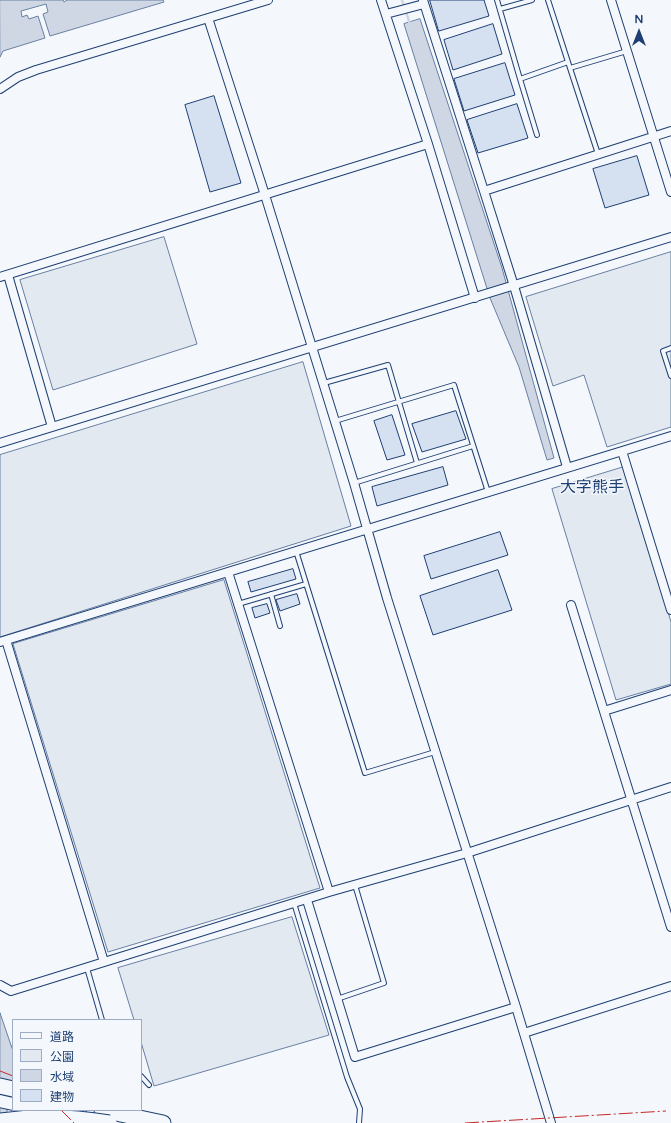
<!DOCTYPE html>
<html>
<head>
<meta charset="utf-8">
<style>
	body { margin:0 }
	#map { position:relative; width:671px; height:1123px; overflow:hidden; background:#f4f7fb; font-family:"Varela Round","Noto Sans JP",sans-serif }
	canvas { display:block }
	.legend { position:absolute; left:12px; top:1019px; width:130px; height:92px; box-sizing:border-box; background:#f4f7fb; border:1px solid #9eadc5; margin:0; padding:5px 7px; list-style:none; font-size:12px; color:#1d3f73 }
	.legend li { display:flex; align-items:center; gap:8px; height:20px }
	.legend b { width:20px; border:1px solid #9eadc5 }
	.north { position:absolute; left:619px; top:12px; width:40px; height:40px; -webkit-text-stroke:3px #f4f7fb; paint-order:stroke; rotate:0deg; font-size:11px; font-weight:700; line-height:16px; text-align:center; color:#1d3f73 }
	.north::after { content:''; display:block; margin:auto; width:14px; height:18px; background:#1d3f73; clip-path:polygon(50% 0,100% 100%,50% 72%,0 100%) }
</style>
</head>
<body>
<div id="map">
<canvas width="671" height="1123"></canvas>
<ul class="legend">
<li><b style="height:5px;background:#f4f7fb"></b>道路</li>
<li><b style="height:11px;background:#e3e9f0"></b>公園</li>
<li><b style="height:11px;background:#cfd7e4"></b>水域</li>
<li><b style="height:11px;background:#d5e0f0"></b>建物</li>
</ul>
<div class="north">N</div>
</div>
<script>
const g = document.querySelector('canvas').getContext('2d');
g.lineJoin = 'round';
function paint(path, color) {
  g.fillStyle = color;
  g.fill(path, 'evenodd');
}
function trace(path, color, width, dash) {
  g.strokeStyle = color;
  g.lineWidth = width;
  g.lineCap = dash ? 'butt' : 'round';
  g.setLineDash(dash || []);
  g.stroke(path);
}
function drawText(font, color, halo, rows, align = 'center') {
  g.font = font + ' "Varela Round","Noto Sans JP",sans-serif';
  g.lineWidth = 3;
  g.setLineDash([]);
  g.textBaseline = 'middle';
  g.strokeStyle = halo;
  g.fillStyle = color;
  for (const [text, x, y, turn = 0] of rows) {
    g.save();
    g.translate(x, y);
    g.rotate((+turn || 0) * Math.PI / 180);
    g.textAlign = isNaN(turn) ? turn : align;
    if (halo) g.strokeText(text, 0, 0);
    g.fillText(text, 0, 0);
    g.restore();
  }
}
const green = new Path2D(`
	M164 237 197 344 53 390 20 280Z
	M671 252V427L607 447 584 375 553 386 526 297Z
	M303 362 351 526 0 637V455Z
	M624 467 671 622V684L616 700 552 489Z
	M224 580 320 888 108 952 13 644Z
	M292 917 329 1035 154 1086 141 1042V1020H134L118 968Z`);
const water = new Path2D(`
	M0 0H63L64 2 67 0H163L164 2 50 36 43 14 48 12 46 4 21 11 22 17 27 15 29 19 38 16 45 38 3 51 0 57Z
	M420 19 502 268 554 458 547 460 519 367 490 298 404 24Z
	M0 1013 13 1051V1092L6 1114 0 1123Z`);
const stream = new Path2D(`
	M402 0 410 24`);
const building = new Path2D(`
	M430 0H484L489 16 439 31Z
	M493 24 502 54 453 70 444 40Z
	M505 63 515 95 464 111 454 79Z
	M214 96 241 183 210 192 185 105Z
	M517 104 528 138 478 153 467 120Z
	M637 156 649 195 605 208 593 169Z
	M456 411 466 439 422 452 412 424Z
	M392 415 405 455 387 460 374 421Z
	M443 467 448 485 377 506 372 487Z
	M500 532 508 555 431 579 424 556Z
	M293 569 296 579 251 592 248 582Z
	M498 570 512 610 433 635 420 596Z
	M297 594 300 604 280 611 276 600Z
	M267 604 270 613 255 618 252 608Z`);
const lane = new Path2D(`
	M497 0 520 79 568 62 598 154
	M548 0 568 62
	M500 9 532 0
	M570 68 627 51
	M520 79 537 135
	M671 348 663 351 671 376
	M324 383 388 365 417 463
	M335 421 454 385 488 492
	M354 483 473 446
	M296 551 365 773 435 752
	M271 594 280 626
	M238 604 306 584
	M294 903 347 1077 360 1109 359 1123
	M87 968 102 1020
	M337 999 384 983 355 885
	M141 1076 149 1085`);
const street = new Path2D(`
	M381 0 428 144 475 298
	M423 0 484 191
	M611 0 671 192
	M386 14 424 4
	M208 18 265 195 354 483 387 598 516 1007 551 1123
	M0 89 18 77 36 70 268 0
	M8 275 52 427
	M0 277 428 144
	M0 443 671 237
	M622 451 671 610
	M567 467 514 286 484 191 671 131
	M228 572 329 892
	M571 605 671 927
	M6 640 104 962
	M0 642 671 436
	M604 711 671 690
	M307 900 355 1057 516 1007
	M0 985 11 991 329 892 467 853 671 787
	M524 1033 671 986`);
const secondary = new Path2D(`
	M0 1101 13 1104
	M59 1110 80 1113`);
const highway = new Path2D(`
	M0 1086 13 1089
	M102 1110 163 1123`);
const highwayBridge = new Path2D(`
	M0 1121C36 1116 73 1117 109 1123`);
const power = new Path2D(`
	M0 1071 13 1076
	M61 1110 74 1123
	M465 1123 666 1111`);
const quarterNames = [
	["大字熊手",592,488]
];
paint(green, '#e3e9f0');
trace(green, '#687fa3', 1);
paint(water, '#cfd7e4');
trace(water, '#687fa3', 1);
trace(stream, '#cfd7e4', 2.5);
paint(building, '#d5e0f0');
trace(building, '#1d3f73', 1);
trace(lane, '#1d3f73', 6);
trace(street, '#1d3f73', 10);
trace(secondary, '#1d3f73', 14);
trace(highway, '#1d3f73', 17);
trace(lane, '#f4f7fb', 4);
trace(street, '#f4f7fb', 8);
trace(secondary, '#f4f7fb', 12);
trace(highway, '#f4f7fb', 15);
trace(highwayBridge, '#1d3f73', 17, []);
trace(highwayBridge, '#f4f7fb', 15);
trace(power, '#c62828', 1, [14, 3, 2, 3]);
drawText('16px', '#1d3f73', '#f4f7fb', quarterNames);
</script>
</body>
</html>
